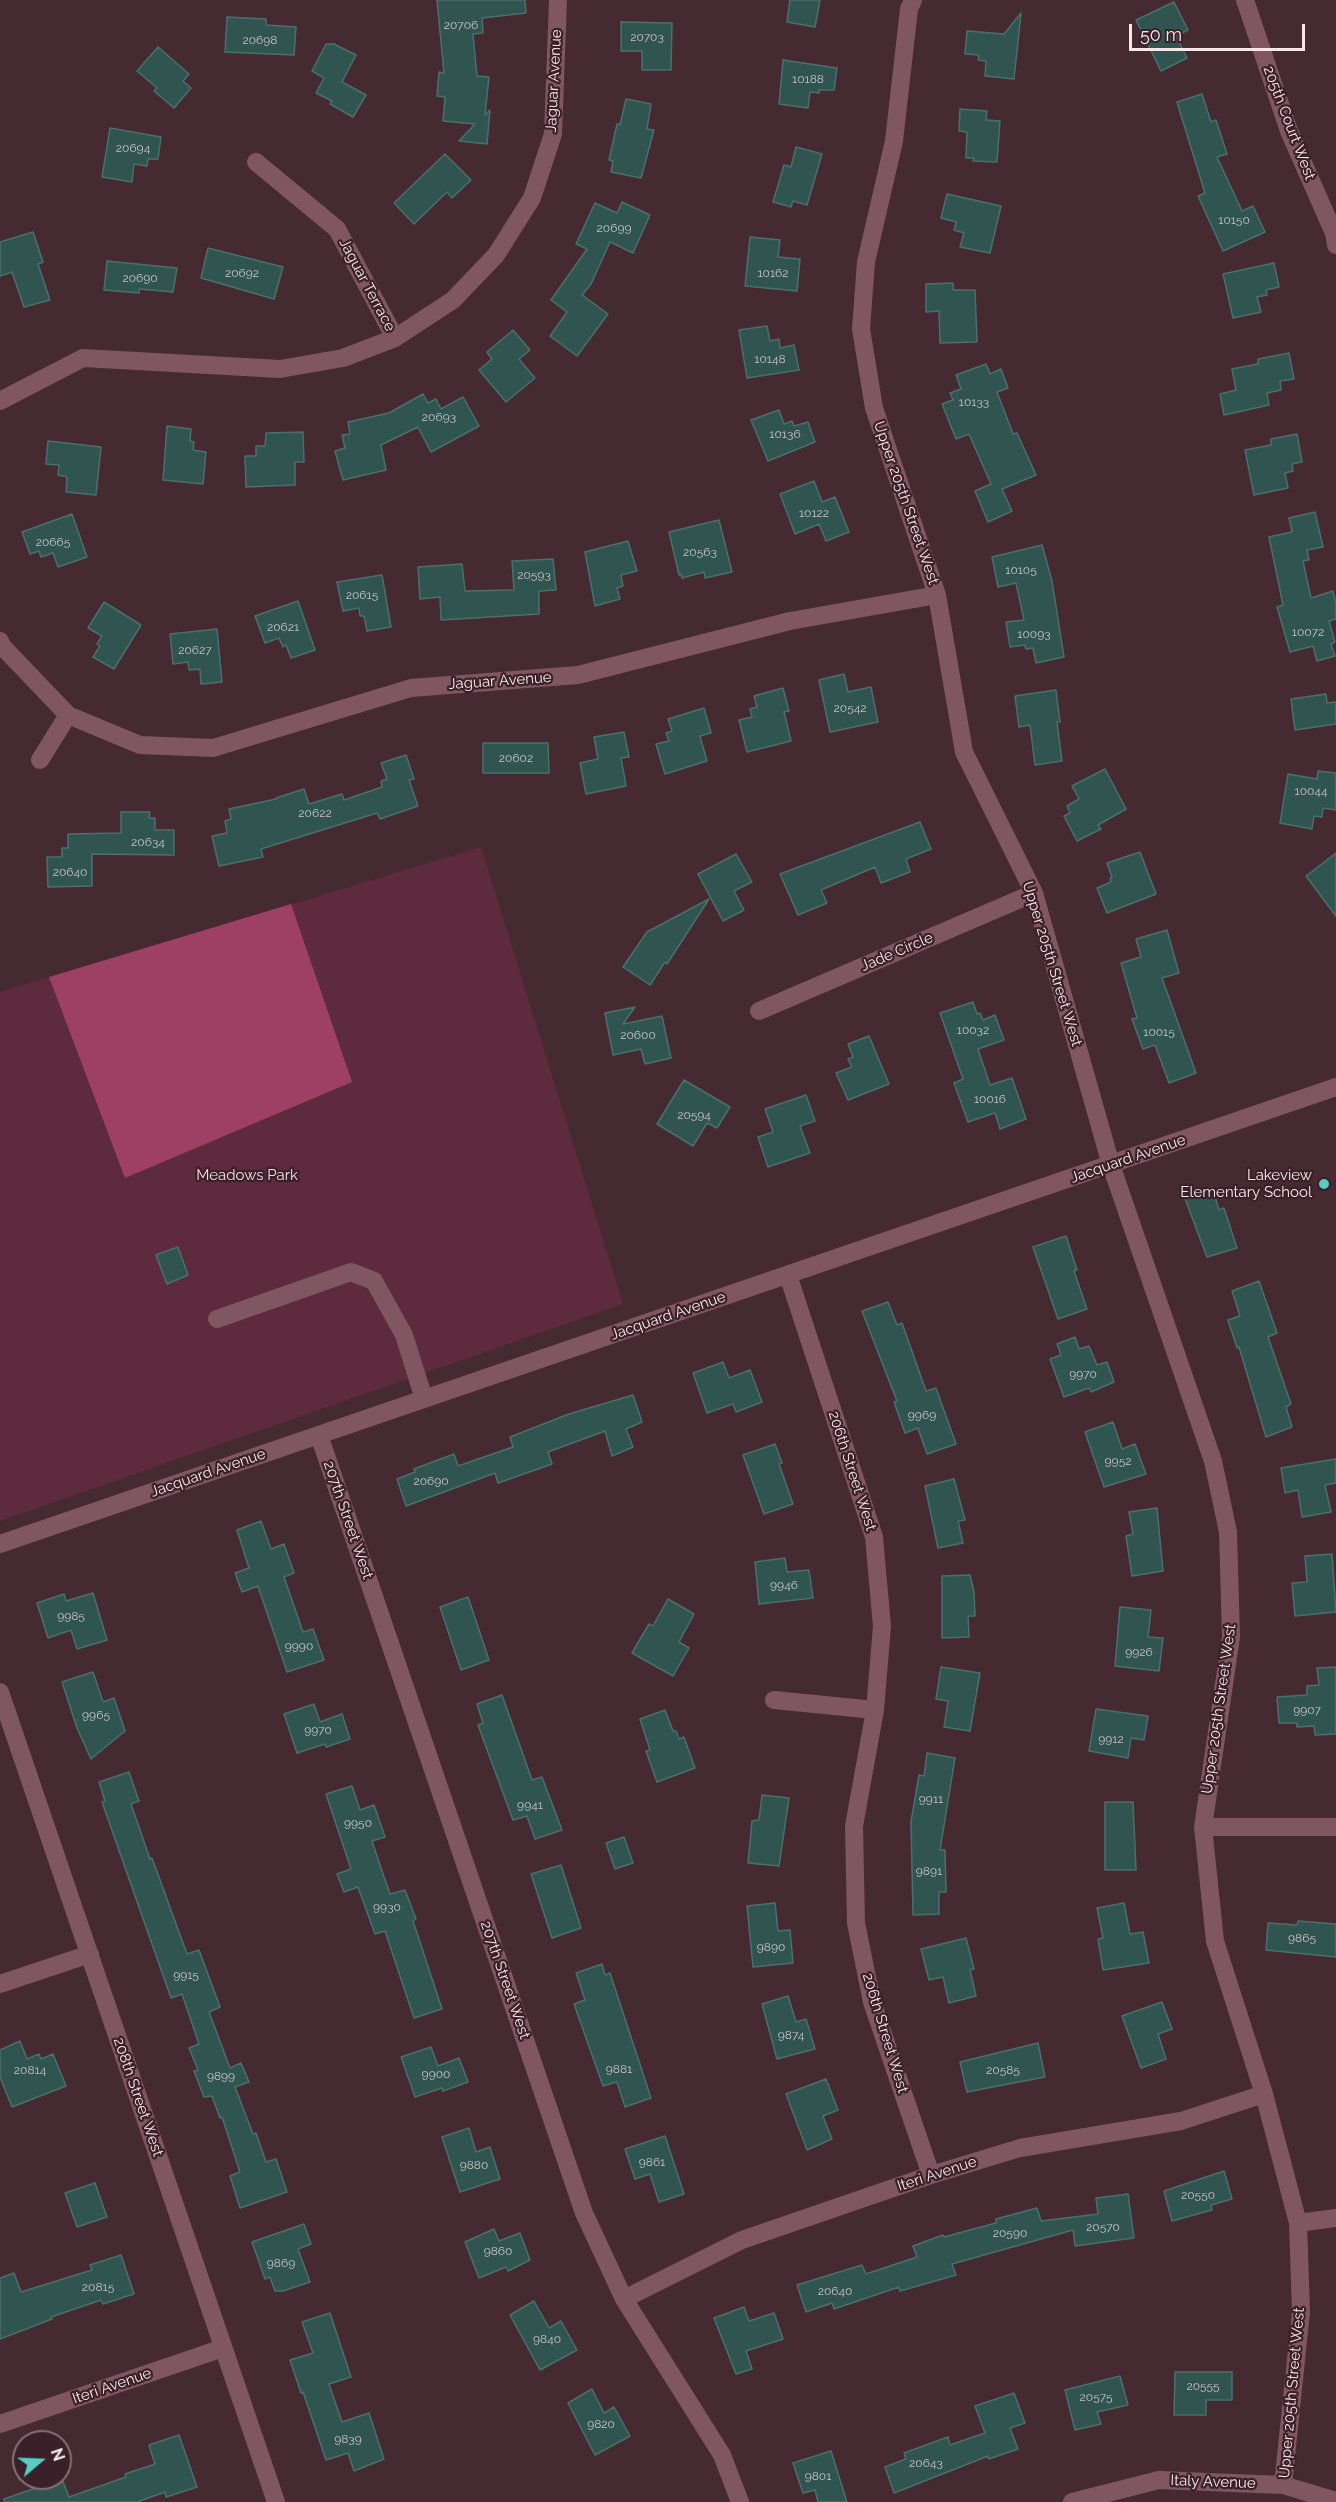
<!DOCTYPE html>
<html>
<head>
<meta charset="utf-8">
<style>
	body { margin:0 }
	#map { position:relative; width:1336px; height:2502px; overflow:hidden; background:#452a32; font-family:Raleway,sans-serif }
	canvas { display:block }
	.north { position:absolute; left:12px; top:2430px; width:60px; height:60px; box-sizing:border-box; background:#3a2029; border:2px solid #866f77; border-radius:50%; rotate:71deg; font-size:16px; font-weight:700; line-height:24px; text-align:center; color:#f9e6eb }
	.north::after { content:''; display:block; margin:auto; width:21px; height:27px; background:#56cec3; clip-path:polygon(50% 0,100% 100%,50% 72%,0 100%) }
	.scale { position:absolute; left:1129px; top:24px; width:176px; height:27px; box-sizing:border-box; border:3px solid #f9e6eb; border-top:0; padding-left:8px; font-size:18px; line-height:21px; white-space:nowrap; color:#f9e6eb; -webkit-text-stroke:4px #3a2029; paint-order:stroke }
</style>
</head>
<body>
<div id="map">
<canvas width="1336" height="2502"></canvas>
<div class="north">N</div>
<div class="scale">50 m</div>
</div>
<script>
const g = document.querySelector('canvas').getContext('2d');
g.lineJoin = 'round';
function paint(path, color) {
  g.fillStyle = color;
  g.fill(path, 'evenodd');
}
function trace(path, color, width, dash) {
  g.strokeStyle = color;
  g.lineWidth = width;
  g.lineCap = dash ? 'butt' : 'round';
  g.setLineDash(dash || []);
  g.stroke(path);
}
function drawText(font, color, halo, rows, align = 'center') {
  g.font = font + ' Raleway,sans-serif';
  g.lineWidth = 4.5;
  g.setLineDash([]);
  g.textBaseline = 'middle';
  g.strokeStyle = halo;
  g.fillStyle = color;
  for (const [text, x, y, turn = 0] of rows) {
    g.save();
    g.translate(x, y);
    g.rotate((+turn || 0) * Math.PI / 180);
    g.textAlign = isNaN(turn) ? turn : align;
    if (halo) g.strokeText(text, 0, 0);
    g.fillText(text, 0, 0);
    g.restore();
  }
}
const green = new Path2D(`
	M481 847 623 1304 0 1521V992Z`);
const forest = new Path2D(`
	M291 904 352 1082 125 1178 49 977Z`);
const building = new Path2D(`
	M437 0H525L526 13 482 18 483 33 473 34 477 76 489 77 485 115 490 110 487 144 459 141 475 124 443 121 445 97 437 96 439 72 444 73Z
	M790 0H820L815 27 787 22Z
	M1174 2 1188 30 1176 36 1187 58 1161 71 1136 20Z
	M1021 13 1014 79 985 76 986 61 978 60 979 55 965 54 967 31 1004 34Z
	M227 17 266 19V25L296 27 294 55 225 52Z
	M621 22 672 23 671 70H642V51H621Z
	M326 44H334L356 55 342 82 366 95 353 117 330 104 332 101 316 93 324 78 312 71Z
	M158 47 189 74 183 81 191 88 174 108 154 91 157 88 137 71Z
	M783 60 837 68 834 90H819V93L810 92 808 108 779 104Z
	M1202 94 1211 122 1216 120 1227 154 1217 157 1242 211 1253 206 1265 232 1223 251 1198 196 1205 193 1177 102Z
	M626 99 651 104 647 129 654 130 641 178 611 172 613 161 609 160 617 124 620 125Z
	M960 109 987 111 986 120 1000 121 997 162 973 161 974 158H966L967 132 959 131Z
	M110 128 161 137 158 159H148L147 166 134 164 132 182 102 177Z
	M796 147 822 154 807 205 793 201 791 207 773 202 784 165 791 167Z
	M445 154 471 180 452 198 447 192 414 224 394 203Z
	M947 194 1001 206 990 253 960 247 964 233 954 230 956 222 941 218Z
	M622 202 650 215 633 253 610 242 591 284 582 295 608 314 577 356 550 336 567 312 551 300 587 249 576 244 595 203 617 213Z
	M33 232 43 262 38 264 50 300 24 307 12 272 0 276V242Z
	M750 237 780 240 778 257 800 259 797 291 745 286Z
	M208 248 283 267 274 299 201 278Z
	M107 261 177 268 173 292 139 289V293L104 290Z
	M1274 263 1279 287 1266 290 1267 295 1257 297 1261 312 1233 318 1223 274Z
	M953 283V290H975L977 342 940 343 939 311 926 312V284Z
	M767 326 770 341 779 339 780 348 794 345 799 370 747 378 739 330Z
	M513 330 530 350 519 359 535 378 506 402 479 370 492 359 487 352Z
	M1289 353 1294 379 1280 381 1281 390 1267 393 1269 405 1224 415 1220 394 1236 390 1232 369 1258 364V359Z
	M986 364 990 374 1001 369 1008 388 997 392 1013 434 1017 433 1036 475 1002 489 1012 511 988 522 975 491 991 484 969 434 956 439 942 404 953 400 950 393 961 389 956 375Z
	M423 394 428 403 436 399 441 409 463 397 479 426 431 452 418 427 381 445 386 470 343 480 335 451 345 448 342 435 350 434 348 422 389 413Z
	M779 410 784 424 792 421 794 426 808 422 815 442 768 461 751 420Z
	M167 426 191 429 190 441 194 442 193 450 206 452 203 484 163 480Z
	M303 432 304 462H295V485L246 487 245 456H256V446H265L266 433Z
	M1297 434 1302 462 1292 464 1293 471 1285 473 1288 488 1254 495 1245 450 1271 445V439Z
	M48 441 101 447 96 495 66 492 67 477 58 475 59 465 46 464Z
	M814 481 822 502 835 497 849 532 826 541 819 524 795 534 780 494Z
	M1315 512 1323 547 1307 550 1309 560 1303 561 1311 598 1333 591 1336 603V619L1329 621 1335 642 1331 644 1335 656 1317 661 1313 646 1290 652 1277 607 1283 605 1269 537 1292 532 1289 518Z
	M72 514 87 557 58 567 53 553 41 557 39 551 30 554 22 532Z
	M719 520 732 572 705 578 704 572 682 578 681 574 679 575 669 532Z
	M628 541 637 571 621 575 623 586 617 588 620 599 595 606 585 552Z
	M1042 545 1052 581 1064 657 1036 663 1033 648 1026 649 1025 645 1010 647 1006 622 1024 620 1016 583 998 587 992 557Z
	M553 559 556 590 539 591V614L441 620 440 597 420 599 418 567 462 564 465 591 514 590 512 561Z
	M382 575 391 627 367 631 364 616H360L359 608 343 611 337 582Z
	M298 601 315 650 291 658 286 645 283 647 279 638 265 643 255 616Z
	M104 602 141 625 114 669 93 657 100 646 97 644 102 636 88 628Z
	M217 629 222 682 201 684 200 669 189 670 188 662 173 664 170 634Z
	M844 674 848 692 871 687 878 722 830 732 819 680Z
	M783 688 789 711 784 712 791 741 747 752 739 720 752 717 750 709 757 707 754 696Z
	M1056 690 1060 722H1057L1062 761 1035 765 1030 725 1019 727 1015 696Z
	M1326 694 1327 703 1336 702V724L1295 730 1291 699Z
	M704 708 711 733 700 736 707 761 665 774 656 744 669 741 666 733 672 731 668 719Z
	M624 732 629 757 621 758 626 786 586 794 580 763 598 759 594 737Z
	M483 743H548L549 773H483Z
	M406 755 414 779 409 780 418 806 380 819 377 813 261 849 263 857 219 866 212 836 227 833 225 821 231 819 229 809 276 799V798L304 789 309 804 342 794 344 800 382 787 381 781 387 779 381 763Z
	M1105 769 1126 809 1098 825 1101 829 1077 841 1064 816 1070 813 1067 806 1079 799 1072 786Z
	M1318 771 1336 773V810L1323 808 1322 817 1314 816 1312 829 1280 823 1288 774 1317 779Z
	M121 812H150L149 818H155V830H174V855L92 854V886L48 887 47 857H62V848H68V834L121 833Z
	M920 822 931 849 906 859 910 872 881 883 875 867 821 890 827 903 798 915 780 874Z
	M1140 852 1156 894 1107 913 1097 888 1111 882 1110 878 1112 877 1107 863Z
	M1336 853V916L1306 876Z
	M736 854 752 882 734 891 744 910 723 921 698 874Z
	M709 899 667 964 665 962 650 985 623 967 647 932Z
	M1167 930 1179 973 1162 978 1196 1073 1169 1083 1155 1045 1143 1049 1132 1019 1137 1018 1121 963 1141 957 1136 939Z
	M973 1002 977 1014 980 1013 983 1020 995 1015 1004 1040 978 1049 990 1085 1012 1078 1026 1119 1000 1129 995 1113 968 1122 954 1083 963 1079 940 1013Z
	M635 1007 623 1024 662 1016 671 1058 645 1064 641 1049 613 1055 605 1013Z
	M869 1036 889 1084 848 1100 836 1073 852 1067 848 1059 853 1057 848 1044Z
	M684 1080 730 1107 717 1128 707 1123 693 1146 657 1124Z
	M806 1095 815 1121 800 1126 810 1153 768 1167 758 1137 773 1132 765 1109Z
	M1212 1187 1219 1210 1224 1208 1237 1248 1207 1257 1184 1196Z
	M1066 1236 1077 1270 1074 1271 1087 1309 1058 1319 1033 1247Z
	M178 1247 188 1275 167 1284 156 1255Z
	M1259 1281 1277 1333 1268 1337 1291 1404 1286 1407 1292 1427 1266 1437 1239 1347 1237 1348 1228 1320 1240 1316 1232 1291Z
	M888 1302 897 1325 902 1323 926 1391 936 1388 956 1444 927 1454 918 1428 905 1433 894 1402 897 1401 862 1311Z
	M1075 1337 1079 1349 1089 1346 1097 1365 1107 1362 1114 1382 1091 1392 1089 1388 1064 1397 1050 1359 1061 1355 1057 1344Z
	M723 1362 729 1378 750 1370 762 1402 736 1412 733 1404 707 1413 693 1373Z
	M633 1395 642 1422 626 1429 633 1447 612 1456 605 1431 548 1452 552 1464 498 1483 495 1473 406 1506 397 1479 415 1472 414 1469 454 1454 458 1466 513 1447 510 1437 569 1414Z
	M1113 1422 1122 1449 1135 1444 1146 1474 1104 1487 1085 1432Z
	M775 1444 782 1463 779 1464 793 1504 764 1514 743 1455Z
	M1336 1459V1483L1325 1485 1331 1512 1302 1517 1298 1490 1285 1493 1281 1468Z
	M954 1479 965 1520 958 1521 963 1543 938 1548 925 1486Z
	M1157 1508 1163 1571 1132 1576 1126 1536 1133 1534 1129 1512Z
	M261 1521 271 1549 284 1544 294 1573 284 1577 303 1632 313 1629 324 1660 287 1672 258 1586 242 1592 235 1573 249 1568 237 1530Z
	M1332 1554 1336 1612 1295 1616 1292 1583 1307 1582 1305 1556Z
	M785 1558 787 1572 809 1570 813 1598 759 1604 755 1562Z
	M970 1575 974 1592 975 1616H968L969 1637 942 1638V1576Z
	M93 1593 107 1640 77 1649 71 1630 48 1638 37 1603 64 1594 66 1601Z
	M468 1597 489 1660 461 1670 440 1607Z
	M668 1599 694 1614 679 1642 689 1648 673 1676 632 1653 649 1624 653 1626Z
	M1120 1607 1151 1610 1148 1637 1163 1638 1159 1671 1115 1666Z
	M941 1667 980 1673 970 1731 944 1727 948 1701 936 1699Z
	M1336 1667V1734L1315 1735 1314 1726 1297 1727V1723H1279L1277 1697 1307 1695V1686L1319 1685 1317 1668Z
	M93 1672 103 1702 114 1698 125 1731 91 1759 77 1728 62 1682Z
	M502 1695 532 1780 542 1777 562 1830 535 1839 527 1816 513 1820 478 1725 483 1723 477 1704Z
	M314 1704 320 1722 342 1714 350 1739 326 1747 325 1744 297 1753 284 1714Z
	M1096 1709 1148 1716 1144 1740 1131 1738 1128 1758 1089 1751Z
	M665 1710 673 1731H676L679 1739 684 1737 695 1768 657 1782 646 1751 650 1750 640 1719Z
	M927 1753 955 1758 940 1850H945L946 1892H939V1914L913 1915 911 1822 919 1775 924 1776Z
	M129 1772 139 1801 131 1804 150 1859 152 1858 187 1954 199 1950 220 2007 209 2012 230 2068 241 2063 249 2082 235 2087 253 2134 256 2133 266 2162 276 2159 287 2192 240 2208 230 2176 240 2172 222 2117 220 2118 212 2096 204 2097 194 2071 198 2070 189 2048 199 2044 182 1994 171 1998 102 1802 105 1801 99 1782Z
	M352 1786 360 1810 374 1805 385 1837 372 1841 382 1871 390 1894 405 1890 416 1919 413 1921 442 2009 414 2018 385 1931 375 1934 358 1887 344 1892 337 1874 351 1869 326 1794Z
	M762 1795 789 1798 779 1866 748 1863 752 1821 759 1820Z
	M1105 1802H1133L1136 1870H1105Z
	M624 1837 633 1863 615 1869 606 1843Z
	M561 1865 581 1928 552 1938 531 1874Z
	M775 1903 778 1931 790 1930 793 1963 753 1967 747 1906Z
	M1124 1903 1130 1934 1143 1932 1149 1963 1103 1970 1098 1939 1103 1938 1097 1908Z
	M1298 1921 1336 1924V1957L1266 1950 1268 1923 1297 1925Z
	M966 1938 974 1969 970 1970 976 1996 949 2003 943 1977 929 1980 921 1949Z
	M602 1964 605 1975 610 1973 651 2098 625 2107 617 2082 603 2086 574 2004 585 2000 576 1973Z
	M788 1996 796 2022 806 2019 815 2049 777 2059 762 2004Z
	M1162 2002 1172 2029 1158 2034 1166 2059 1141 2068 1122 2016Z
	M20 2041 27 2059 39 2054 41 2059 53 2054 66 2086 12 2107 0 2077V2050Z
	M1038 2043 1045 2077 967 2092 960 2062Z
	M431 2047 438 2066 459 2058 468 2082 443 2091 442 2088 415 2097 401 2057Z
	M826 2079 838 2110 823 2116 832 2139 807 2150 786 2094Z
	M469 2128 476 2152 490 2147 500 2179 460 2192 442 2137Z
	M665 2136 684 2194 659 2202 650 2174 635 2179 625 2149Z
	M1224 2171 1232 2199 1211 2205 1212 2210 1172 2221 1164 2191Z
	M95 2183 107 2217 77 2227 65 2193Z
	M1128 2194 1134 2238 1075 2246 1073 2230 952 2264 956 2275 900 2291 899 2287 834 2309 832 2303 806 2312 797 2285 862 2265 866 2274 917 2257 913 2246 943 2235 944 2237 996 2223V2219L1037 2208 1041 2221 1098 2214 1096 2198Z
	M304 2224 311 2244 298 2249 310 2282 283 2291H275L270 2277 265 2279 252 2242Z
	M494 2229 499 2241 520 2233 530 2260 508 2271 506 2267 479 2278 465 2242Z
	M121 2255 134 2294 103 2304 101 2300 51 2317 52 2319 0 2339V2278L14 2273 21 2292 92 2270 90 2265Z
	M534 2301 549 2328 561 2321 577 2350 540 2370 510 2315Z
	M744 2307 749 2321 774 2313 783 2339 746 2351 752 2369 736 2374 714 2318Z
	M330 2313 351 2377 329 2384 342 2422 369 2413 384 2459 354 2471 348 2453 326 2460 303 2392 301 2393 290 2360 313 2353 302 2322Z
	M1175 2372H1232V2400H1206V2415H1174Z
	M1120 2376 1128 2405 1097 2412 1101 2424 1075 2430 1065 2390Z
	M592 2389 604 2413 614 2407 630 2436 595 2455 568 2403Z
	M1014 2393 1025 2423 1010 2428 1018 2449 989 2459 988 2456 894 2493 885 2467 906 2459 904 2453 948 2437 950 2445 985 2433 975 2406Z
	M179 2435 197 2487 166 2497 165 2492 137 2502H4V2499L62 2479 69 2497 126 2477 125 2474 155 2464 149 2445Z
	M831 2451 847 2502H818L815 2490 803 2493 793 2463Z`);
const minor = new Path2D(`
	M913 0 909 9 894 141 866 262 861 329 874 408 937 595 964 752 1034 893 1111 1165 1213 1461 1228 1532 1231 1637 1203 1827 1215 1941 1264 2094 1298 2223 1301 2312 1283 2485
	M1245 0 1289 131 1334 233 1336 245
	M256 162 337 229 395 338
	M0 401 83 358 280 369 343 358 395 338 453 300 496 255 532 198 553 134 558 0
	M0 641 2 646 68 715 140 745 213 748 411 688 578 675 790 621 937 595
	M40 760 68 715
	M759 1011 1034 893
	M788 1275 874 1537 882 1626 875 1710 854 1826 856 1923 872 2002 931 2175
	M217 1319 351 1272 374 1281 404 1335 424 1399
	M319 1435 584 2213 624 2299 722 2455 740 2502
	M0 1544 1336 1087
	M0 1692 276 2502
	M774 1700 875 1710
	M1203 1827H1336
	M0 1984 90 1954
	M1298 2223 1336 2218
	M624 2299 742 2240 931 2175 1020 2148 1181 2121 1264 2094
	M0 2424 223 2348
	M1072 2502 1159 2480 1283 2485 1336 2501`);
const markers = [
	[1324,1184,6,"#56cec3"]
];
const numberNames = [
	["20706",461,25],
	["20703",647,37],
	["20698",260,40],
	["10188",808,79],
	["20694",133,148],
	["10150",1234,220],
	["20699",614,228],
	["20692",242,273],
	["10162",773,273],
	["20690",140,278],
	["10148",770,359],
	["10133",974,402],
	["20693",439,417],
	["10136",785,434],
	["10122",814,513],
	["20665",53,542],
	["20563",700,552],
	["10105",1021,570],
	["20593",534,575],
	["20615",362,595],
	["20621",283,627],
	["10072",1308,632],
	["10093",1034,634],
	["20627",195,650],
	["20542",850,708],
	["20602",516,758],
	["10044",1311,791],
	["20622",315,813],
	["20634",148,842],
	["20640",70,872],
	["10032",973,1030],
	["10015",1159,1032],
	["20600",638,1035],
	["10016",990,1099],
	["20594",694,1115],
	["9970",1083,1374],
	["9969",922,1415],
	["9952",1118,1461],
	["20690",431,1481],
	["9946",784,1585],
	["9985",71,1616],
	["9990",299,1646],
	["9926",1139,1652],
	["9907",1307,1710],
	["9965",96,1715],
	["9970",318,1730],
	["9912",1111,1739],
	["9911",931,1799],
	["9941",530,1805],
	["9950",358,1823],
	["9891",929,1871],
	["9930",387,1907],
	["9865",1302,1938],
	["9890",771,1947],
	["9915",186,1975],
	["9874",791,2035],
	["9881",619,2069],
	["20814",30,2070],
	["20585",1003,2070],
	["9900",436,2074],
	["9899",221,2076],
	["9861",652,2162],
	["9880",474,2165],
	["20550",1198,2195],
	["20570",1103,2227],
	["20590",1010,2233],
	["9860",498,2251],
	["9869",281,2263],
	["20815",98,2287],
	["20640",835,2291],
	["9840",547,2339],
	["20555",1203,2386],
	["20575",1096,2397],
	["9820",601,2424],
	["9839",348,2439],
	["20643",926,2463],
	["9801",818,2476]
];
const streetNames = [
	["Jaguar Avenue",554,81,-87],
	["205th Court West",1289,123,69],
	["Jaguar Terrace",367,285,62],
	["Upper 205th Street West",906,503,71],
	["Jaguar Avenue",500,681,-4],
	["Jade Circle",897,952,-23],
	["Upper 205th Street West",1052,964,73],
	["Jacquard Avenue",1128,1159,-19],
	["Jacquard Avenue",668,1316,-19],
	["206th Street West",852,1471,72],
	["Jacquard Avenue",208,1473,-19],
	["207th Street West",348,1520,71],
	["Upper 205th Street West",1219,1709,-82],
	["207th Street West",505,1980,71],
	["206th Street West",885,2033,73],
	["208th Street West",138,2097,71],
	["Iteri Avenue",937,2174,-18],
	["Iteri Avenue",112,2386,-19],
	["Upper 205th Street West",1292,2393,-85],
	["Italy Avenue",1213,2482,2]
];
const parkNames = [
	["Meadows Park",247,1175]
];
const poiNames = [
	["Lakeview",1312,1175],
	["Elementary School",1312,1192]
];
paint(green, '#5e2a3d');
paint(forest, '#9e4064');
paint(building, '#305551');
trace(building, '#4b706c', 1.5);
trace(minor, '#805663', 18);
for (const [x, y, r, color] of markers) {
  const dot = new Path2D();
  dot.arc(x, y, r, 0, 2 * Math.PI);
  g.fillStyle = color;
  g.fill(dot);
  trace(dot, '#3a2029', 2);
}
drawText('12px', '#c7c2c4', null, numberNames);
drawText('15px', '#f9e6eb', '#3a2029', streetNames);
drawText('15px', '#f6dbe3', '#3a2029', parkNames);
drawText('15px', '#f9e6eb', '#3a2029', poiNames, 'right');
</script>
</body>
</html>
